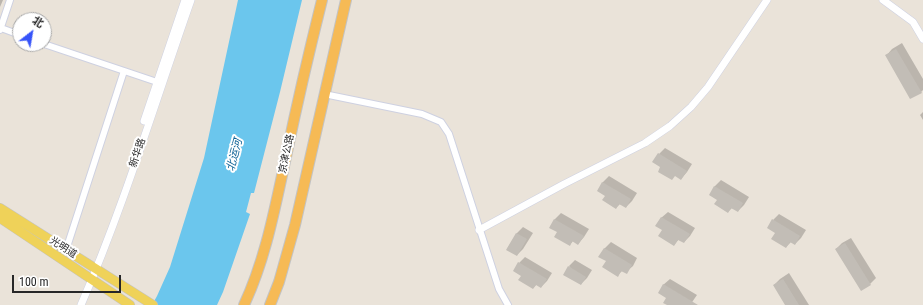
<!DOCTYPE html>
<html>
<head>
<meta charset="utf-8">
<style>
	body { margin:0 }
	#map { position:relative; width:923px; height:305px; overflow:hidden; background:#eae3d9; font-family:"Roboto Condensed","Noto Sans SC",sans-serif }
	canvas { display:block }
	.north { position:absolute; left:12px; top:12px; width:40px; height:40px; box-sizing:border-box; background:#fff; border:1px solid #a9a9a9; border-radius:50%; rotate:31deg; font-size:11px; font-weight:700; line-height:16px; text-align:center; color:#272727 }
	.north::after { content:''; display:block; margin:auto; width:14px; height:18px; background:#3754f9; clip-path:polygon(50% 0,100% 100%,50% 72%,0 100%) }
	.scale { position:absolute; left:12px; top:275px; width:109px; height:18px; box-sizing:border-box; border:2px solid #272727; border-top:0; padding-left:5px; font-size:12px; line-height:14px; white-space:nowrap; color:#272727; -webkit-text-stroke:3px #fff; paint-order:stroke }
</style>
</head>
<body>
<div id="map">
<canvas width="923" height="305"></canvas>
<div class="north">北</div>
<div class="scale">100 m</div>
</div>
<script>
const g = document.querySelector('canvas').getContext('2d');
g.lineJoin = 'round';
function paint(path, color) {
  g.fillStyle = color;
  g.fill(path, 'evenodd');
}
function trace(path, color, width, dash) {
  g.strokeStyle = color;
  g.lineWidth = width;
  g.lineCap = dash ? 'butt' : 'round';
  g.setLineDash(dash || []);
  g.stroke(path);
}
function drawText(font, color, halo, rows, align = 'center') {
  g.font = font + ' "Roboto Condensed","Noto Sans SC",sans-serif';
  g.lineWidth = 4;
  g.setLineDash([]);
  g.textBaseline = 'middle';
  g.strokeStyle = halo;
  g.fillStyle = color;
  for (const [text, x, y, turn = 0] of rows) {
    g.save();
    g.translate(x, y);
    g.rotate((+turn || 0) * Math.PI / 180);
    g.textAlign = isNaN(turn) ? turn : align;
    if (halo) g.strokeText(text, 0, 0);
    g.fillText(text, 0, 0);
    g.restore();
  }
}
const water = new Path2D(`
	M238 0H302L280 92 254 193H251L246 212 250 214 223 292 217 305H152L157 296 170 267 204 158Z`);
const shadow = new Path2D(`
	M0 0H3L0 7Z
	M902 43 923 79V90L921 92 886 56 892 49Z
	M923 112V120L920 115Z
	M665 148 692 164 687 172 681 179 662 167 659 154Z
	M609 176 637 193 632 201 626 207 620 204 616 208 606 195 598 190 603 182Z
	M721 180 749 197 744 205 738 211 732 208 728 212 718 199 710 195 715 186Z
	M668 212 695 228 690 236 684 242 679 239 674 245 663 230 661 218Z
	M561 213 589 229 584 237 578 244 573 241 570 245 558 232 550 227 555 219Z
	M779 214 806 230 801 238 795 244 791 242 786 247 776 233 773 220Z
	M523 227 533 233 523 249 517 255 507 249 517 233Z
	M851 238 876 278 870 284 836 249 842 243Z
	M611 242 637 258 633 266 626 272 623 270 618 275 607 261 604 249Z
	M525 257 552 273 547 281 541 287 537 284 533 288 522 276 519 263Z
	M575 260 592 270 587 278 581 284 569 266Z
	M789 273 809 305H786L774 285 780 279Z
	M670 279 697 295 690 305H669L663 285Z`);
const building = new Path2D(`
	M896 49 922 93 910 99 885 55Z
	M658 153 687 171 681 180 675 176 672 180 658 172 660 167 652 162Z
	M602 182 631 199 626 208 619 204 616 209 602 200 605 196 597 191Z
	M714 186 743 203 738 212 731 208 728 213 714 204 717 200 709 195Z
	M661 217 690 234 684 243 678 240 674 246 658 236 662 230 655 226Z
	M554 219 584 236 578 245 572 241 570 246 554 237 557 232 549 228Z
	M772 219 800 236 795 245 790 242 786 248 771 239 775 233 767 228Z
	M516 233 527 239 517 256 506 250Z
	M845 243 871 285 861 291 835 249Z
	M604 248 632 265 627 274 621 271 618 277 602 267 606 261 598 257Z
	M518 262 547 279 541 288 536 285 533 289 518 280 521 276 513 271Z
	M568 266 586 277 581 285 563 275Z
	M783 279 799 305H785L773 285Z
	M663 284 698 305H667L663 303 666 298 658 293Z`);
const minor = new Path2D(`
	M1 28 20 35
	M0 30 10 0
	M44 44 160 83
	M324 94 422 114 441 122 449 134 499 289 508 305
	M66 250 124 71`);
const tertiary = new Path2D(`
	M883 0 913 22 923 39
	M144 121 185 0
	M479 230 564 184 645 143 670 126 691 107 708 87 767 0
	M81 305C124 206 155 102 191 0`);
const primary = new Path2D(`
	M0 208 153 305
	M0 218 130 305`);
const trunk = new Path2D(`
	M244 305C266 258 275 207 286 157 297 104 309 52 322 0
	M270 305 279 282 295 225 346 0`);
const streetNames = [
	["新华路",138,153,-71],
	["京津公路",287,154,-78],
	["光明道",63,248,33]
];
const waterNames = [
	["北运河",235,155,-75]
];
paint(water, '#6bc6ed');
paint(shadow, '#0003');
paint(building, '#c2bdb6');
trace(minor, '#ced1e1', 8);
trace(tertiary, '#ced1e1', 8);
trace(primary, '#c3c3c3', 10);
trace(trunk, '#c3c3c3', 12);
trace(minor, '#fff', 6);
trace(tertiary, '#fff', 7);
trace(primary, '#efd259', 9);
trace(trunk, '#f6ba55', 10);
drawText('10px', '#272727', '#fff', streetNames);
drawText('italic 11px', '#0d6195', '#fff', waterNames);
</script>
</body>
</html>
